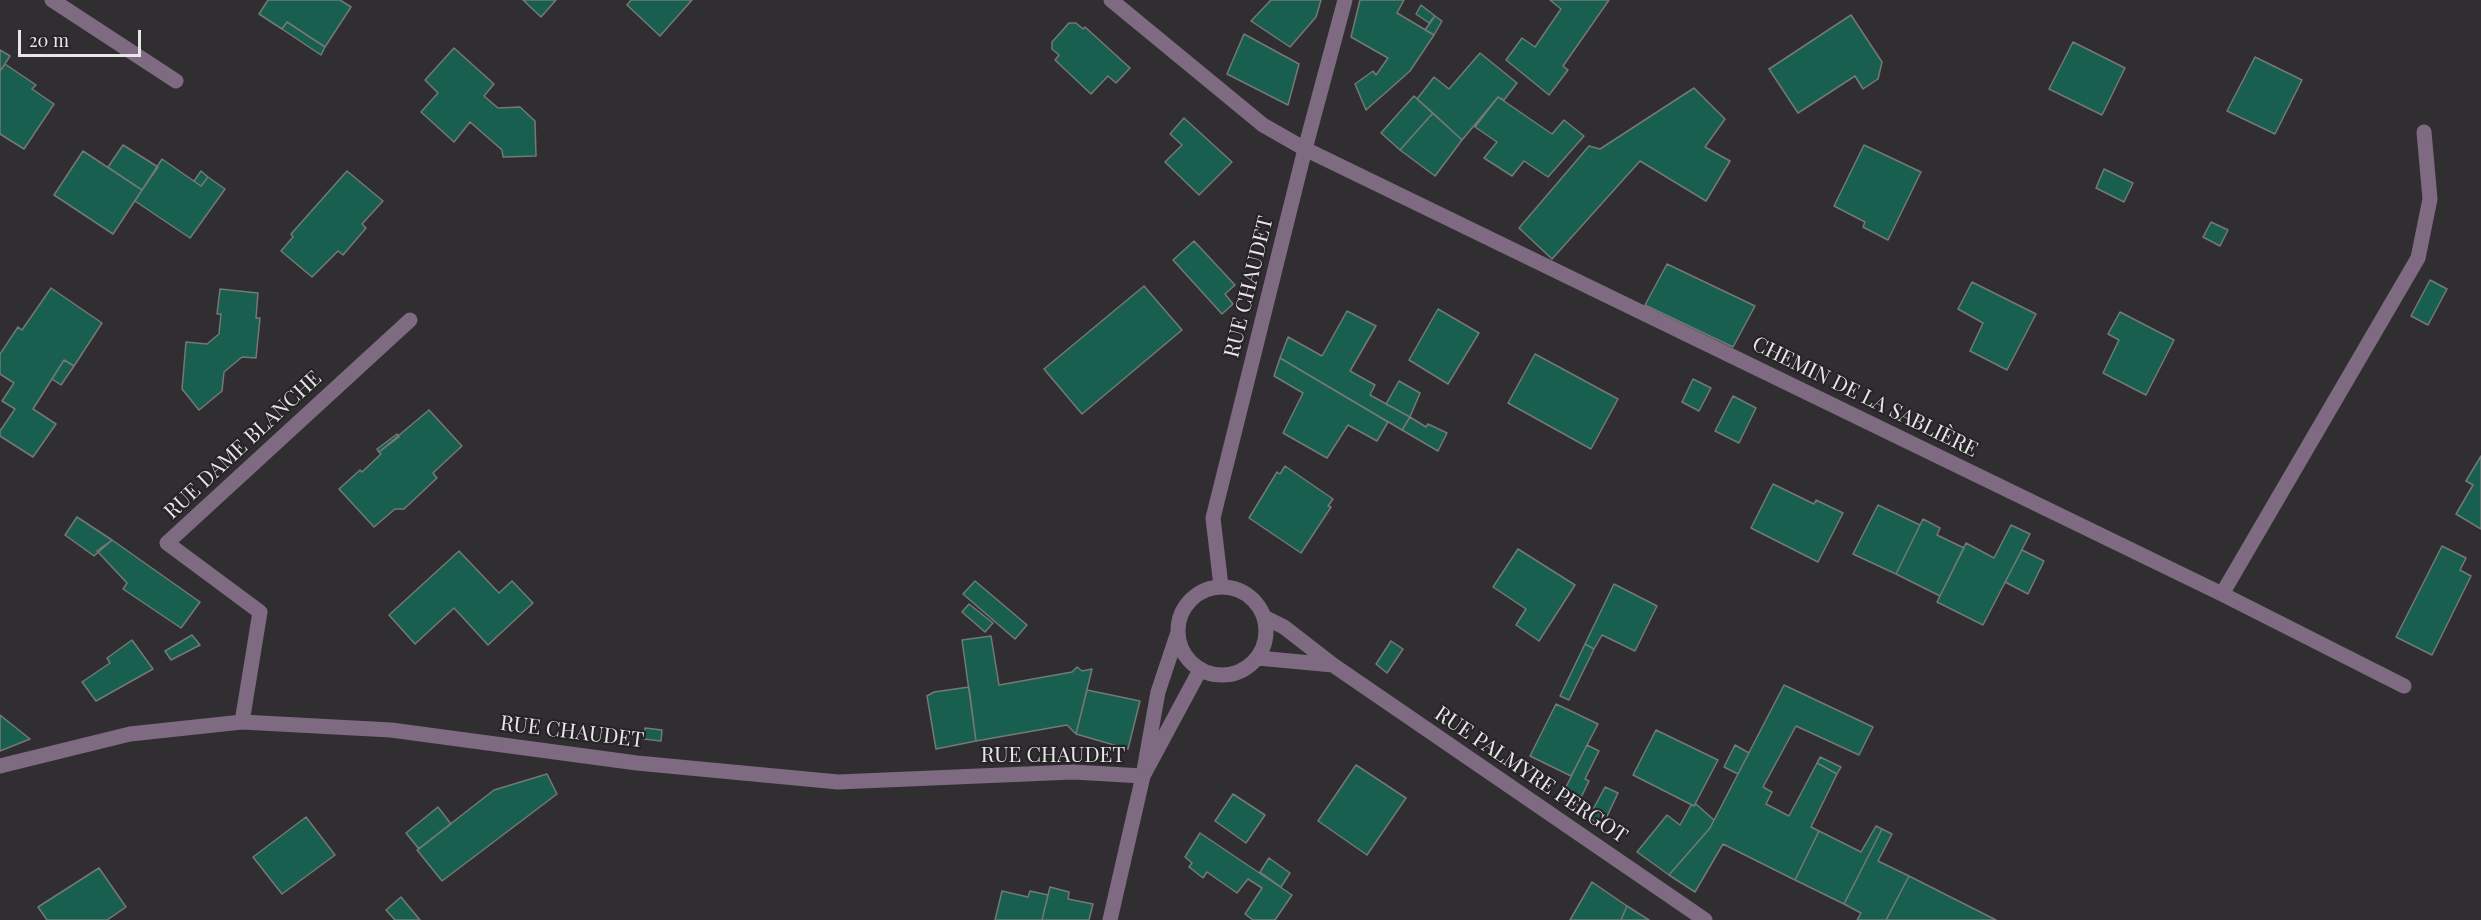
<!DOCTYPE html>
<html>
<head>
<meta charset="utf-8">
<style>
	body { margin:0 }
	#map { position:relative; width:2481px; height:920px; overflow:hidden; background:#312e31; font-family:"Playfair Display",serif }
	canvas { display:block }
	.scale { position:absolute; left:18px; top:30px; width:123px; height:27px; box-sizing:border-box; border:3px solid #e8e6e8; border-top:0; padding-left:8px; font-size:18px; line-height:21px; white-space:nowrap; color:#e8e6e8; -webkit-text-stroke:4px #272427; paint-order:stroke }
</style>
</head>
<body>
<div id="map">
<canvas width="2481" height="920"></canvas>
<div class="scale">20 m</div>
</div>
<script>
const g = document.querySelector('canvas').getContext('2d');
g.lineJoin = 'round';
function paint(path, color) {
  g.fillStyle = color;
  g.fill(path, 'evenodd');
}
function trace(path, color, width, dash) {
  g.strokeStyle = color;
  g.lineWidth = width;
  g.lineCap = dash ? 'butt' : 'round';
  g.setLineDash(dash || []);
  g.stroke(path);
}
function drawText(font, color, halo, rows, align = 'center') {
  g.font = font + ' "Playfair Display",serif';
  g.lineWidth = 4.5;
  g.setLineDash([]);
  g.textBaseline = 'middle';
  g.strokeStyle = halo;
  g.fillStyle = color;
  for (const [text, x, y, turn = 0] of rows) {
    g.save();
    g.translate(x, y);
    g.rotate((+turn || 0) * Math.PI / 180);
    g.textAlign = isNaN(turn) ? turn : align;
    if (halo) g.strokeText(text, 0, 0);
    g.fillText(text, 0, 0);
    g.restore();
  }
}
const building = new Path2D(`
	M268 0H340L351 7 325 47 287 22 282 29 259 14Z
	M523 0H556L541 17Z
	M631 0H692L660 36 627 5Z
	M1271 0H1321L1316 17 1290 47 1251 21Z
	M1360 0H1404L1397 13 1434 35 1410 71 1366 110 1355 84 1373 71 1376 75 1388 58 1351 37Z
	M1550 0H1609L1563 66 1568 70 1549 95 1506 60 1522 38 1535 47 1561 9Z
	M1421 5 1435 16 1429 23 1416 14Z
	M1851 15 1882 62 1878 79 1863 89 1855 76 1798 113 1769 69Z
	M1435 16 1442 21 1434 35 1425 30Z
	M287 22 325 47 321 55 282 29Z
	M1069 23H1076L1083 29 1085 27 1130 68 1116 83 1108 76 1091 94 1055 60 1059 55 1052 49V42Z
	M1244 34 1299 64 1288 105 1227 74Z
	M2073 42 2125 68 2102 115 2049 89Z
	M454 48 494 84 484 96 498 108 520 107 535 121 536 156 503 157 502 150 470 122 454 142 421 112 438 93 425 80Z
	M0 50 10 56 0 71Z
	M1480 53 1517 83 1504 100 1498 97 1462 140 1417 99 1434 77 1449 89Z
	M2255 57 2302 80 2275 134 2227 111Z
	M5 64 36 85 32 89 54 104 24 149 0 134V71Z
	M1694 88 1725 119 1705 147 1730 161 1706 201 1640 161 1552 259 1519 228 1589 146 1600 149Z
	M1414 96 1433 113 1400 150 1381 133Z
	M1498 97 1552 134 1564 120 1584 136 1548 177 1524 161 1512 176 1484 158 1497 142 1475 127Z
	M1433 113 1462 140 1435 176 1400 150Z
	M1184 118 1232 162 1199 195 1165 162 1182 145 1170 134Z
	M123 145 158 167 142 190 108 167Z
	M1864 145 1921 172 1888 240 1863 227 1865 222 1834 206Z
	M83 151 142 190 113 234 54 195Z
	M162 159 201 186 208 177 225 189 190 238 135 201Z
	M2104 169 2133 183 2124 202 2096 188Z
	M201 171 208 177 201 186 194 181Z
	M347 171 383 201 362 224 366 228 343 255 338 251 312 277 281 251 293 237 291 234Z
	M2211 222 2228 230 2220 246 2203 237Z
	M1194 241 1235 285 1225 294 1233 304 1222 314 1173 260Z
	M1667 264 1755 306 1733 347 1645 305Z
	M2430 280 2447 289 2428 325 2411 316Z
	M1972 282 2036 314 2007 370 1970 351 1983 323 1958 309Z
	M1144 286 1182 330 1082 414 1044 369Z
	M51 288 102 323 74 366 64 360 33 409 56 424 33 457 0 436V431L15 409 2 401 14 383 0 374V354L18 327 22 330Z
	M220 289 258 293 256 318H260L256 358 242 357 224 372 222 391 199 410 182 389 186 342 207 344 219 334 221 314H217Z
	M1438 309 1479 333 1448 384 1409 360Z
	M1347 311 1376 326 1350 371 1375 385 1370 395 1410 417 1402 430 1280 358 1288 337 1322 356Z
	M2120 312 2174 340 2146 395 2103 373 2119 340 2108 334Z
	M1535 354 1618 399 1591 449 1508 403Z
	M1280 358 1388 422 1377 441 1348 425 1327 458 1283 433 1303 393 1274 376Z
	M64 360 74 366 61 385 52 379Z
	M1693 379 1711 388 1699 411 1682 402Z
	M1399 381 1420 393 1410 417 1386 404Z
	M1733 396 1756 408 1739 443 1715 431Z
	M429 410 462 446 433 473 437 478 404 509H395L374 527 339 489 360 470 362 472 381 454 379 452Z
	M1410 417 1426 427 1428 424 1447 433 1438 451 1402 430Z
	M397 434 399 437 379 452 377 449Z
	M2481 456V529L2456 514 2473 485 2466 481Z
	M1285 466 1333 499 1328 506 1331 507 1301 553 1249 518 1277 472 1280 474Z
	M1773 484 1814 504 1816 500 1843 513 1818 562 1751 528Z
	M1878 505 1920 525 1896 574 1853 554Z
	M77 517 112 540 94 556 65 535Z
	M1923 519 1940 528 1937 535 1964 548 1940 596 1896 574Z
	M2011 525 2030 534 1983 625 1937 602 1966 543 1994 558Z
	M112 540 200 602 181 628 123 589 127 583 97 551Z
	M2442 546 2466 558 2460 570 2471 576 2432 655 2396 637Z
	M1518 549 1575 585 1539 641 1516 625 1526 609 1493 587Z
	M2022 550 2044 561 2028 594 2005 582Z
	M459 551 499 593 512 581 533 603 488 645 454 608 415 644 389 615Z
	M975 581 1027 625 1015 639 963 594Z
	M1614 584 1657 606 1635 651 1602 635 1594 649 1585 644Z
	M969 604 993 623 985 632 962 612Z
	M192 635 200 645 171 660 165 651Z
	M991 636 999 685 1072 672 1077 667 1082 671 1092 669 1076 734 1067 725 976 741 962 640Z
	M132 640 153 669 96 701 82 682 110 663 107 658Z
	M1391 641 1403 649 1387 673 1376 664Z
	M1585 644 1594 649 1569 700 1560 696Z
	M1784 685 1873 727 1859 755 1796 726 1763 787 1772 792 1766 804 1789 816 1817 763 1837 774 1811 827 1819 831 1795 880 1723 844 1695 892 1669 875 1710 828Z
	M969 687 976 741 936 749 927 696 934 692Z
	M1087 690 1140 701 1128 749 1076 734Z
	M1556 704 1598 724 1571 776 1530 756Z
	M0 715 30 739 0 751Z
	M645 728 662 730 661 741 644 739Z
	M1656 730 1718 760 1694 806 1633 775Z
	M1587 745 1599 751 1585 779 1589 781 1576 808 1561 797Z
	M1735 745 1749 753 1738 774 1724 767Z
	M1820 757 1841 767 1837 774 1817 763Z
	M1356 765 1406 798 1367 855 1318 821Z
	M547 774 557 794 442 881 417 850 494 790Z
	M1605 787 1618 793 1602 827 1589 817Z
	M1233 794 1265 815 1246 843 1215 821Z
	M1696 804 1714 820 1710 828 1669 875 1637 852 1667 815 1680 825 1691 805 1694 806Z
	M438 807 451 824 419 849 406 833Z
	M306 817 335 855 282 894 253 857Z
	M1876 826 1882 829 1844 904 1795 880 1819 831 1861 852Z
	M1882 829 1892 834 1878 861 1909 876 1886 920H1857L1861 913 1844 904Z
	M1200 833 1292 895 1275 920H1253L1245 914 1262 888 1248 879 1237 893 1207 872 1203 878 1189 867 1192 863 1185 857Z
	M1269 858 1290 873 1281 887 1260 872Z
	M99 868 126 907 107 920H47L38 907Z
	M1909 876 1996 920H1886Z
	M1592 882 1627 906 1621 920H1570Z
	M1050 887 1069 892 1068 899 1093 904 1089 920H1042Z
	M1002 891 1028 897 1030 891 1048 895 1042 920H995Z
	M401 897 420 920H395L386 910Z
	M1627 906 1649 920H1621Z`);
const minor = new Path2D(`
	M52 0 176 81
	M1111 0 1263 125 1305 149 2222 594 2404 686
	M1221 586 1213 518 1305 149 1345 0
	M1178 631a44 44 0 1 1 88 0a44 44 0 1 1-88 0Z
	M2222 594 2418 258 2430 199 2424 132
	M1264 617 1284 627 1333 665
	M1258 658 1333 665 1705 920
	M242 722 260 612 167 543 410 320
	M0 766 130 734 242 722 391 730 637 763 838 782 1073 772 1143 776 1200 670
	M1110 920 1143 776 1158 692 1177 635`);
const streetNames = [
	["RUE CHAUDET",1249,287,-76],
	["CHEMIN DE LA SABLIÈRE",1865,397,26],
	["RUE DAME BLANCHE",243,445,-43],
	["RUE CHAUDET",572,732,7],
	["RUE CHAUDET",1053,755],
	["RUE PALMYRE PERGOT",1531,775,34]
];
paint(building, '#195f4f');
trace(building, '#747977', 1.5);
trace(minor, '#7e6b82', 15);
drawText('21px', '#e8e6e8', '#272427', streetNames);
</script>
</body>
</html>
